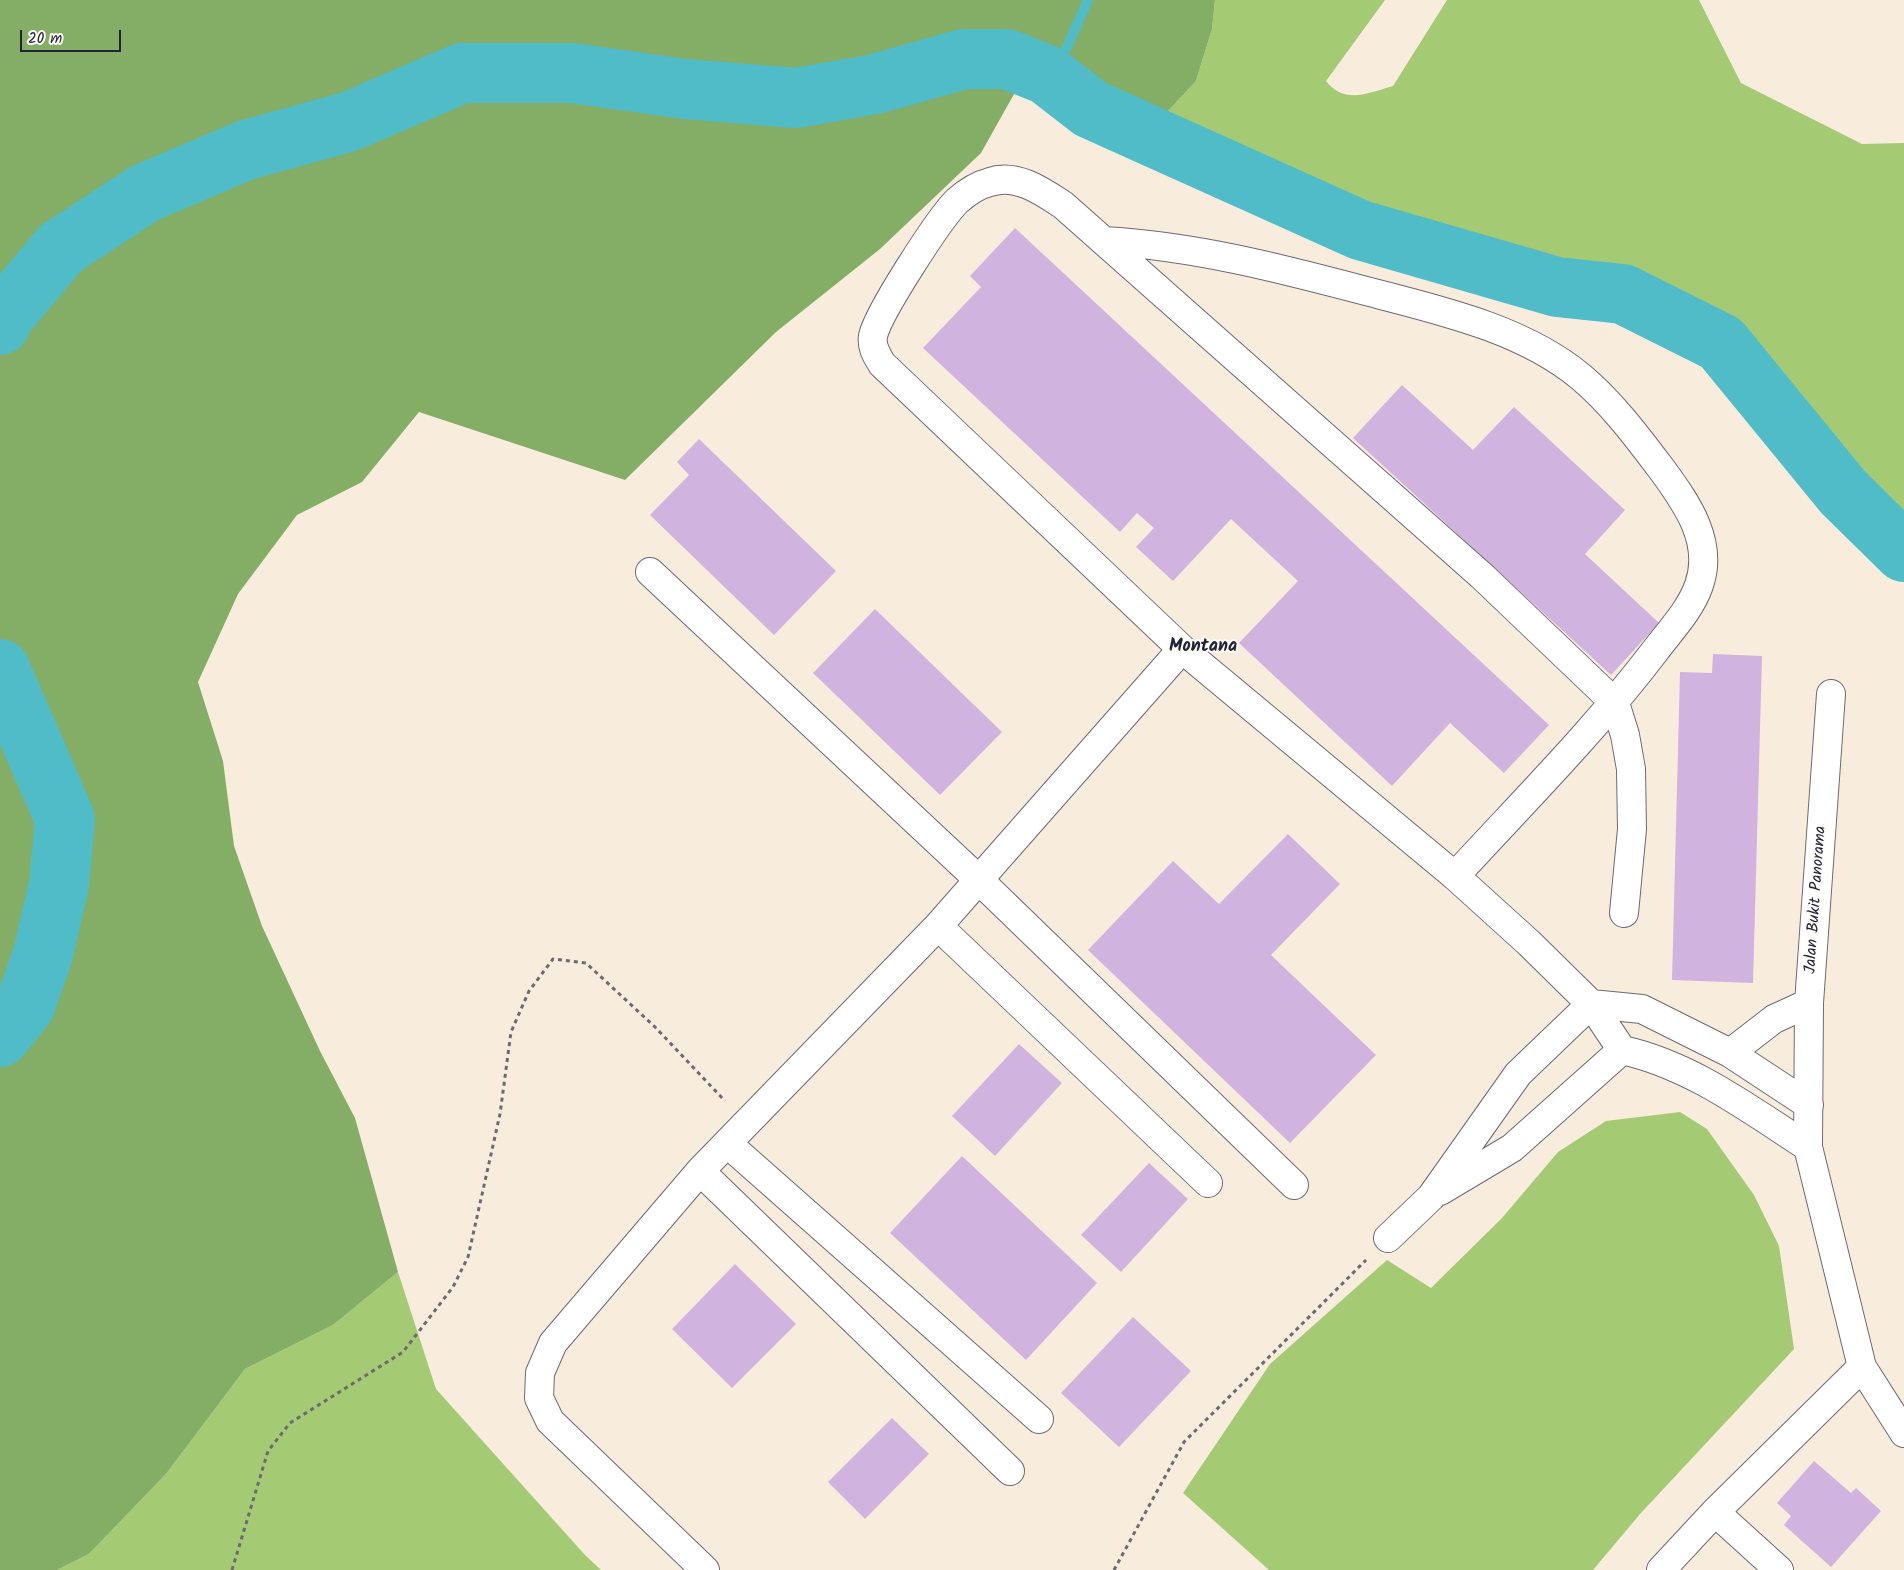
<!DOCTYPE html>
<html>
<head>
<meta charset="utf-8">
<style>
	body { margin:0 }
	#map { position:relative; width:1904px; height:1570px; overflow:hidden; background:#f8eddc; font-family:Kalam,sans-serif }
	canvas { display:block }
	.scale { position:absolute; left:20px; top:30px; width:101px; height:22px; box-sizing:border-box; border:2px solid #22223b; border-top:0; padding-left:6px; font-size:15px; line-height:18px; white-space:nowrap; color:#22223b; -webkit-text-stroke:4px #fdfcf7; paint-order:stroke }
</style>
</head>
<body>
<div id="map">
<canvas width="1904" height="1570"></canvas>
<div class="scale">20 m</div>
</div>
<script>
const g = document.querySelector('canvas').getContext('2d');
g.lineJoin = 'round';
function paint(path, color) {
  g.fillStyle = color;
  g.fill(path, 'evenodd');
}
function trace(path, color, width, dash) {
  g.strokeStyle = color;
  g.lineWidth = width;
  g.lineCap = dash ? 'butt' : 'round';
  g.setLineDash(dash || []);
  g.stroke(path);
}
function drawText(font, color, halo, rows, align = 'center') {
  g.font = font + ' Kalam,sans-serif';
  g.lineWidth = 4;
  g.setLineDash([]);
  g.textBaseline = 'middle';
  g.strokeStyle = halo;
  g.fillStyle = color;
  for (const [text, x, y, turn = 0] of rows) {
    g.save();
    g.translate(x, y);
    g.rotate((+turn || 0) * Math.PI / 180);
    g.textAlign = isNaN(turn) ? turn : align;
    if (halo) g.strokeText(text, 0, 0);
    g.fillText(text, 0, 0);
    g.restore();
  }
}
const green = new Path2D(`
	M1215 0H1385L1326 81C1345 105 1368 93 1393 86L1447 0H1699L1741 83 1862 144 1904 143V535L1890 527 1865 491 1805 416 1777 371 1730 331 1680 305 1600 274H1573L1510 259 1266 170 1158 122 1196 81 1212 29Z
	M1680 1112 1707 1129 1754 1195 1779 1246 1794 1349 1640 1514 1593 1570H1269L1183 1493 1270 1364 1387 1260 1431 1288 1502 1218 1558 1152 1606 1121Z
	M398 1272 436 1389 585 1555 601 1570H57L89 1554 166 1474 245 1369 333 1325Z`);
const forest = new Path2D(`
	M0 0H1215L1212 29 1196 81 1158 122 1023 78 981 153 880 249 776 332 625 480 419 412 362 482 297 515 238 594 198 682 223 761 234 846 262 926 320 1051 355 1118 398 1272 333 1325 245 1369 166 1474 89 1554 57 1570H0Z`);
const stream = new Path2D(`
	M1047 75 1062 58 1088 0`);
const river = new Path2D(`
	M0 325 4 316 61 248 145 193 246 150 348 122 462 73H572L685 89 796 98 875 84 964 59H1007L1047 75 1091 109 1360 230 1557 287 1623 294 1721 343 1843 492 1904 552
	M0 669 65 819 59 884 43 954 25 1006 0 1037`);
const building = new Path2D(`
	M1015 228 1549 725 1504 773 1450 723 1392 786 1239 643 1298 581 1231 519 1173 581 1136 547 1154 528 1137 513 1120 532 923 348 981 287 970 276Z
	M1402 385 1473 450 1514 407 1625 510 1585 554 1659 623 1611 675 1353 438Z
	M699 439 836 571 774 635 650 515 689 475 677 462Z
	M875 609 1002 732 940 795 813 673Z
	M1713 654 1762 656 1753 983 1672 980 1680 672 1712 673Z
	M1288 834 1340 884 1271 955 1376 1055 1290 1143 1088 950 1173 861 1219 904Z
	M1019 1044 1062 1083 995 1156 952 1116Z
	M962 1156 1097 1283 1026 1360 890 1233Z
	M1149 1163 1188 1199 1121 1272 1081 1235Z
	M735 1264 796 1324 732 1388 672 1329Z
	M1133 1317 1191 1371 1119 1447 1061 1393Z
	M892 1418 929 1454 865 1519 828 1482Z
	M1814 1461 1851 1493 1856 1488 1881 1511 1831 1567 1784 1525 1791 1516 1777 1503Z`);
const path = new Path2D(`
	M232 1570 268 1451 290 1423 403 1352 453 1287 468 1257 500 1114 511 1032 529 991 553 959 586 963 655 1027 725 1101
	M1114 1570 1184 1442 1366 1260`);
const minor = new Path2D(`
	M1104 241C1194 246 1279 268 1366 291 1438 310 1522 328 1581 377 1613 404 1638 438 1663 471 1687 504 1714 542 1699 585 1691 609 1670 631 1655 651 1594 731 1523 802 1455 876
	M650 572 979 880 1294 1185
	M1831 694 1809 1003 1808 1147 1862 1367 1904 1433
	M938 926 1208 1183
	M1622 1050 1591 1004 1529 943 1455 876 1182 649 882 364C877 356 871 347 873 336 878 313 939 219 957 201 966 193 978 185 990 182 1016 173 1042 191 1063 205L1482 576 1615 703 1625 735 1631 769 1632 829 1624 913
	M1622 1050C1691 1065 1749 1109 1808 1147
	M1730 1053 1774 1019 1809 1003
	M728 1144 1039 1419
	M700 1171 1010 1471
	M1440 1191 1512 1148 1622 1050
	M1388 1238 1431 1197 1518 1074 1591 1004 1642 1009 1730 1053 1809 1105
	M1715 1512 1779 1570
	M705 1570 550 1421 539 1398 540 1373 553 1343 700 1171 938 926 1182 649
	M1661 1570 1715 1512 1862 1367`);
const streetNames = [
	["Jalan Bukit Panorama",1817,900,-86]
];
const neighbourhoodNames = [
	["Montana",1203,648]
];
paint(green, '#a5ca74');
paint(forest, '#84ae66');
trace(stream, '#4fbcc8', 10);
trace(river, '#4fbcc8', 60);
paint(building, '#d1b3df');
trace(minor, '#6d6973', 30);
trace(path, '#6d6973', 3, [4, 4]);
trace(minor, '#fff', 28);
drawText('16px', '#22223b', '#fdfcf7', streetNames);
drawText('bold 18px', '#22223b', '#fdfcf7', neighbourhoodNames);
</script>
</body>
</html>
